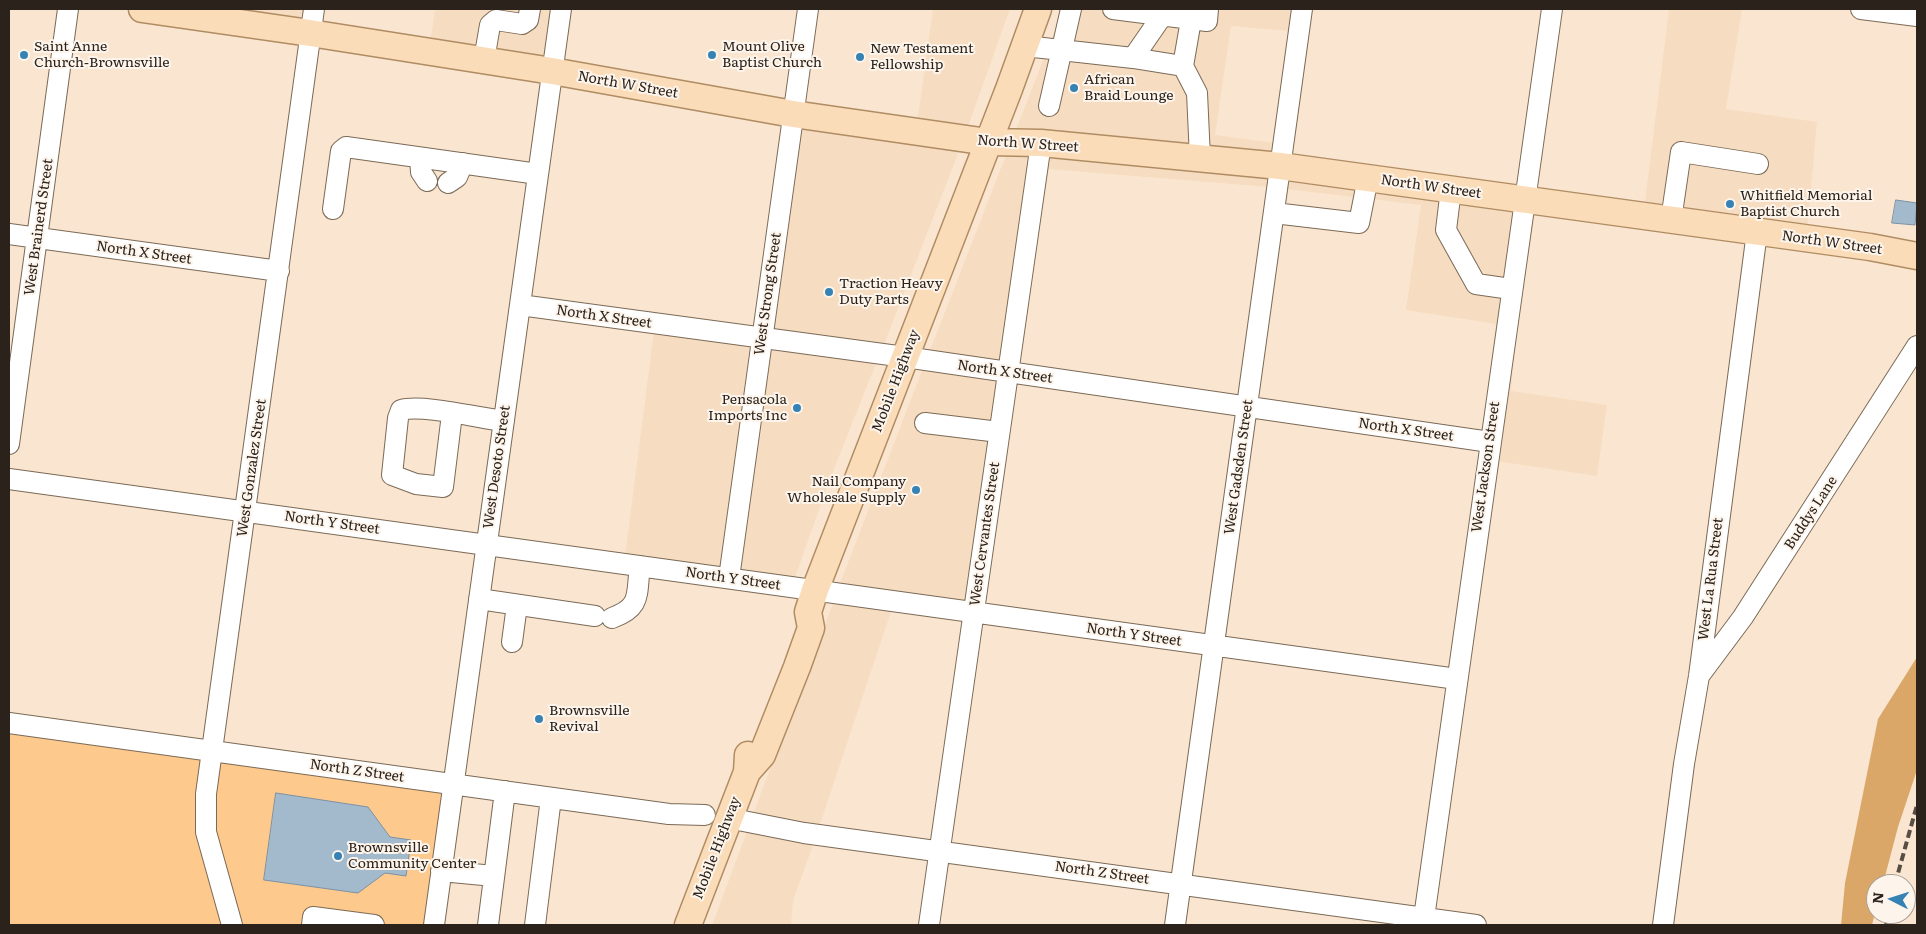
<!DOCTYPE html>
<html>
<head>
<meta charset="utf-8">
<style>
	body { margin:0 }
	#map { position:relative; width:1926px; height:934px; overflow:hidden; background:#fae6d0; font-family:Literata,serif }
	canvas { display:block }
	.frame { position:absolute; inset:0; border:10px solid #2b231b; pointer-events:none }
	.north { position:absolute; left:1866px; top:874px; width:50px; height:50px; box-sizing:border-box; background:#fdf5ec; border:1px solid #a9a198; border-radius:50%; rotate:275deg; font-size:14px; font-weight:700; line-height:20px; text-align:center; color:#2b231b }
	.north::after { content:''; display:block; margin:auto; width:18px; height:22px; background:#3782b5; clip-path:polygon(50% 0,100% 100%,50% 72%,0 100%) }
</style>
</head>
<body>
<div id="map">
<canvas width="1926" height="934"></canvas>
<div class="frame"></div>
<div class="north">N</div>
</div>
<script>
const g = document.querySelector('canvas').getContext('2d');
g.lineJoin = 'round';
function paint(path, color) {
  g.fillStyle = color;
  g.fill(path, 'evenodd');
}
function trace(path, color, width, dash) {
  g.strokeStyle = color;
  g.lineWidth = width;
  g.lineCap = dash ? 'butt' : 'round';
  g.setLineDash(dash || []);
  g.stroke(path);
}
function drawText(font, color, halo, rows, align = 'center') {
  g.font = font + ' Literata,serif';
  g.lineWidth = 4;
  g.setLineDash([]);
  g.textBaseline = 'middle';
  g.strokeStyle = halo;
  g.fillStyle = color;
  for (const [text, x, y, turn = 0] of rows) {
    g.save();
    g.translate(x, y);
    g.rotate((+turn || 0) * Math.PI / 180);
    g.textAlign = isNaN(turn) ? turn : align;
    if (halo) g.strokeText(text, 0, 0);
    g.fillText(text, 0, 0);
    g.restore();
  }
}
const built = new Path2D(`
	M196 9H305L303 24Z
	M435 9H552L545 63 430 44Z
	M933 9H1010L966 132 917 124Z
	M1063 9H1293L1290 31 1231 26 1215 135 1275 143 1273 158 1014 135Z
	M1669 9H1742L1726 109 1817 122 1807 231 1644 209Z
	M801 122 961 146 883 347 772 333Z
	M1008 150 1032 151 1000 364 929 353Z
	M1049 151 1271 173 1269 187 1049 169 1018 367Z
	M1288 175 1514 205 1482 434 1496 324 1406 310 1421 205 1286 189Z
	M1531 208 1536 209 1517 326 1511 391 1607 405 1597 476 1496 461Z
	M654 331 753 345 721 570 625 556Z
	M770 348 877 361 828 484 794 580 738 572Z
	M923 368 998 379 967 604 839 586Z
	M834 601 892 609 819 827 753 814Z
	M748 829 814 842 793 901 791 925H712Z`);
const green = new Path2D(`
	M9 730 203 757 197 832 223 925H9Z
	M221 760 444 790 425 925H241L215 831V795Z`);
const forest = new Path2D(`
	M1917 657V770L1898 827 1883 884H1876V909L1872 925H1841L1845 883 1878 719Z`);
const building = new Path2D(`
	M1896 200 1917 203 1915 225 1892 223Z
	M276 793 368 807 390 837 411 840 406 876 385 873 358 893 264 880Z`);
const minor = new Path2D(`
	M1113 9 1207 21 1208 9
	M1861 9 1917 16
	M1191 20 1183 66 1197 93 1200 158
	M1025 46 1133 58 1162 16
	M1133 58 1183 66
	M484 60 490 25 496 20 522 24 528 20 530 9
	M1049 106 1071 9
	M420 158 421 172 427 181
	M448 183 457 177 463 163
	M1451 189 1446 230 1476 284 1511 289
	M333 209 341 151 346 147 538 174
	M1274 213 1359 223 1368 178
	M1671 220 1681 152 1758 164
	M9 234 279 271
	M520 305 905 357 1490 442
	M452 414 443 487 416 484 392 475 398 418 401 410C422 404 479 418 504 421
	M925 423 999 432
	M9 444 68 9
	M9 479 1457 679
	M729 578 808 9
	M479 599 595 616
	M612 618C642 607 636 595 640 566
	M512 642 517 605
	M1699 676 1743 617 1917 346
	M9 723 669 814 705 815
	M728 818 804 833 1476 925
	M441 871 494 876
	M232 925 206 832V794L314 9
	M312 925 313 917 374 925
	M434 925 561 9
	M488 925 505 791
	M535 925 551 798
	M929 925 1041 143
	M1175 925 1302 9
	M1423 925 1552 9
	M1663 925 1684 764 1699 676 1757 232`);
const major = new Path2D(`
	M142 9 310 33 552 71 793 114 988 142 1041 143 1280 166 1870 247 1917 256
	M747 772 762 755 797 667 811 628 808 612 815 590 1009 89 1038 9
	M688 925 747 772 748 755`);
const rail = new Path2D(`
	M1895 884 1917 805
	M1886 925 1889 914`);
const markers = [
	[24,55,5,"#3782b5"],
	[712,55,5,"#3782b5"],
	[860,57,5,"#3782b5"],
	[1074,88,5,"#3782b5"],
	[1730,204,5,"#3782b5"],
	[829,292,5,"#3782b5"],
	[797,408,5,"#3782b5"],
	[916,490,5,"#3782b5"],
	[539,719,5,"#3782b5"],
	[338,856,5,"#3782b5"]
];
const poiNames = [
	["Saint Anne",34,47],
	["Church-Brownsville",34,63],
	["Mount Olive",722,47],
	["Baptist Church",722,63],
	["New Testament",870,49],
	["Fellowship",870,65],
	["African",1084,80],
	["Braid Lounge",1084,96],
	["Whitfield Memorial",1740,196],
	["Baptist Church",1740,212],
	["Traction Heavy",839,284],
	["Duty Parts",839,300],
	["Pensacola",787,400,"right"],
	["Imports Inc",787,416,"right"],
	["Nail Company",906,482,"right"],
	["Wholesale Supply",906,498,"right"],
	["Brownsville",549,711],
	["Revival",549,727],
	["Brownsville",348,848],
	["Community Center",348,864]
];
const streetNames = [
	["North W Street",628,85,10],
	["North W Street",1028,144,4],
	["North W Street",1431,187,8],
	["West Brainerd Street",39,227,-82],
	["North W Street",1832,243,8],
	["North X Street",144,253,8],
	["West Strong Street",768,294,-82],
	["North X Street",604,317,8],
	["North X Street",1005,372,8],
	["Mobile Highway",896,381,-69],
	["North X Street",1406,430,8],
	["West Desoto Street",497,467,-82],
	["West Gadsden Street",1239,467,-82],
	["West Jackson Street",1486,467,-82],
	["West Gonzalez Street",252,468,-82],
	["Buddys Lane",1811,513,-57],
	["North Y Street",332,523,8],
	["West Cervantes Street",985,534,-82],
	["North Y Street",733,579,8],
	["West La Rua Street",1711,579,-83],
	["North Y Street",1134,635,8],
	["North Z Street",357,771,8],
	["Mobile Highway",717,848,-69],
	["North Z Street",1102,873,8]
];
paint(built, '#f6dcc0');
paint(green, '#fec98c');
paint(forest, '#daa769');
paint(building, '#a3bacd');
trace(building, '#7c92a4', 1);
trace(minor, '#7b6a56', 22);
trace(major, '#b08c63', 29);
trace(minor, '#fff', 20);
trace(major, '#fbdcb9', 26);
trace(rail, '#584d42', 4, [8, 4]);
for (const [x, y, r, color] of markers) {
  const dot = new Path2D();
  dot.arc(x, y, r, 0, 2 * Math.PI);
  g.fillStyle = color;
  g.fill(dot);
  trace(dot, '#fdf5ec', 2);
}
drawText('14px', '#2b231b', '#fdf5ec', poiNames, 'left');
drawText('14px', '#2b231b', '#fdf5ec', streetNames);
</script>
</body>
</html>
